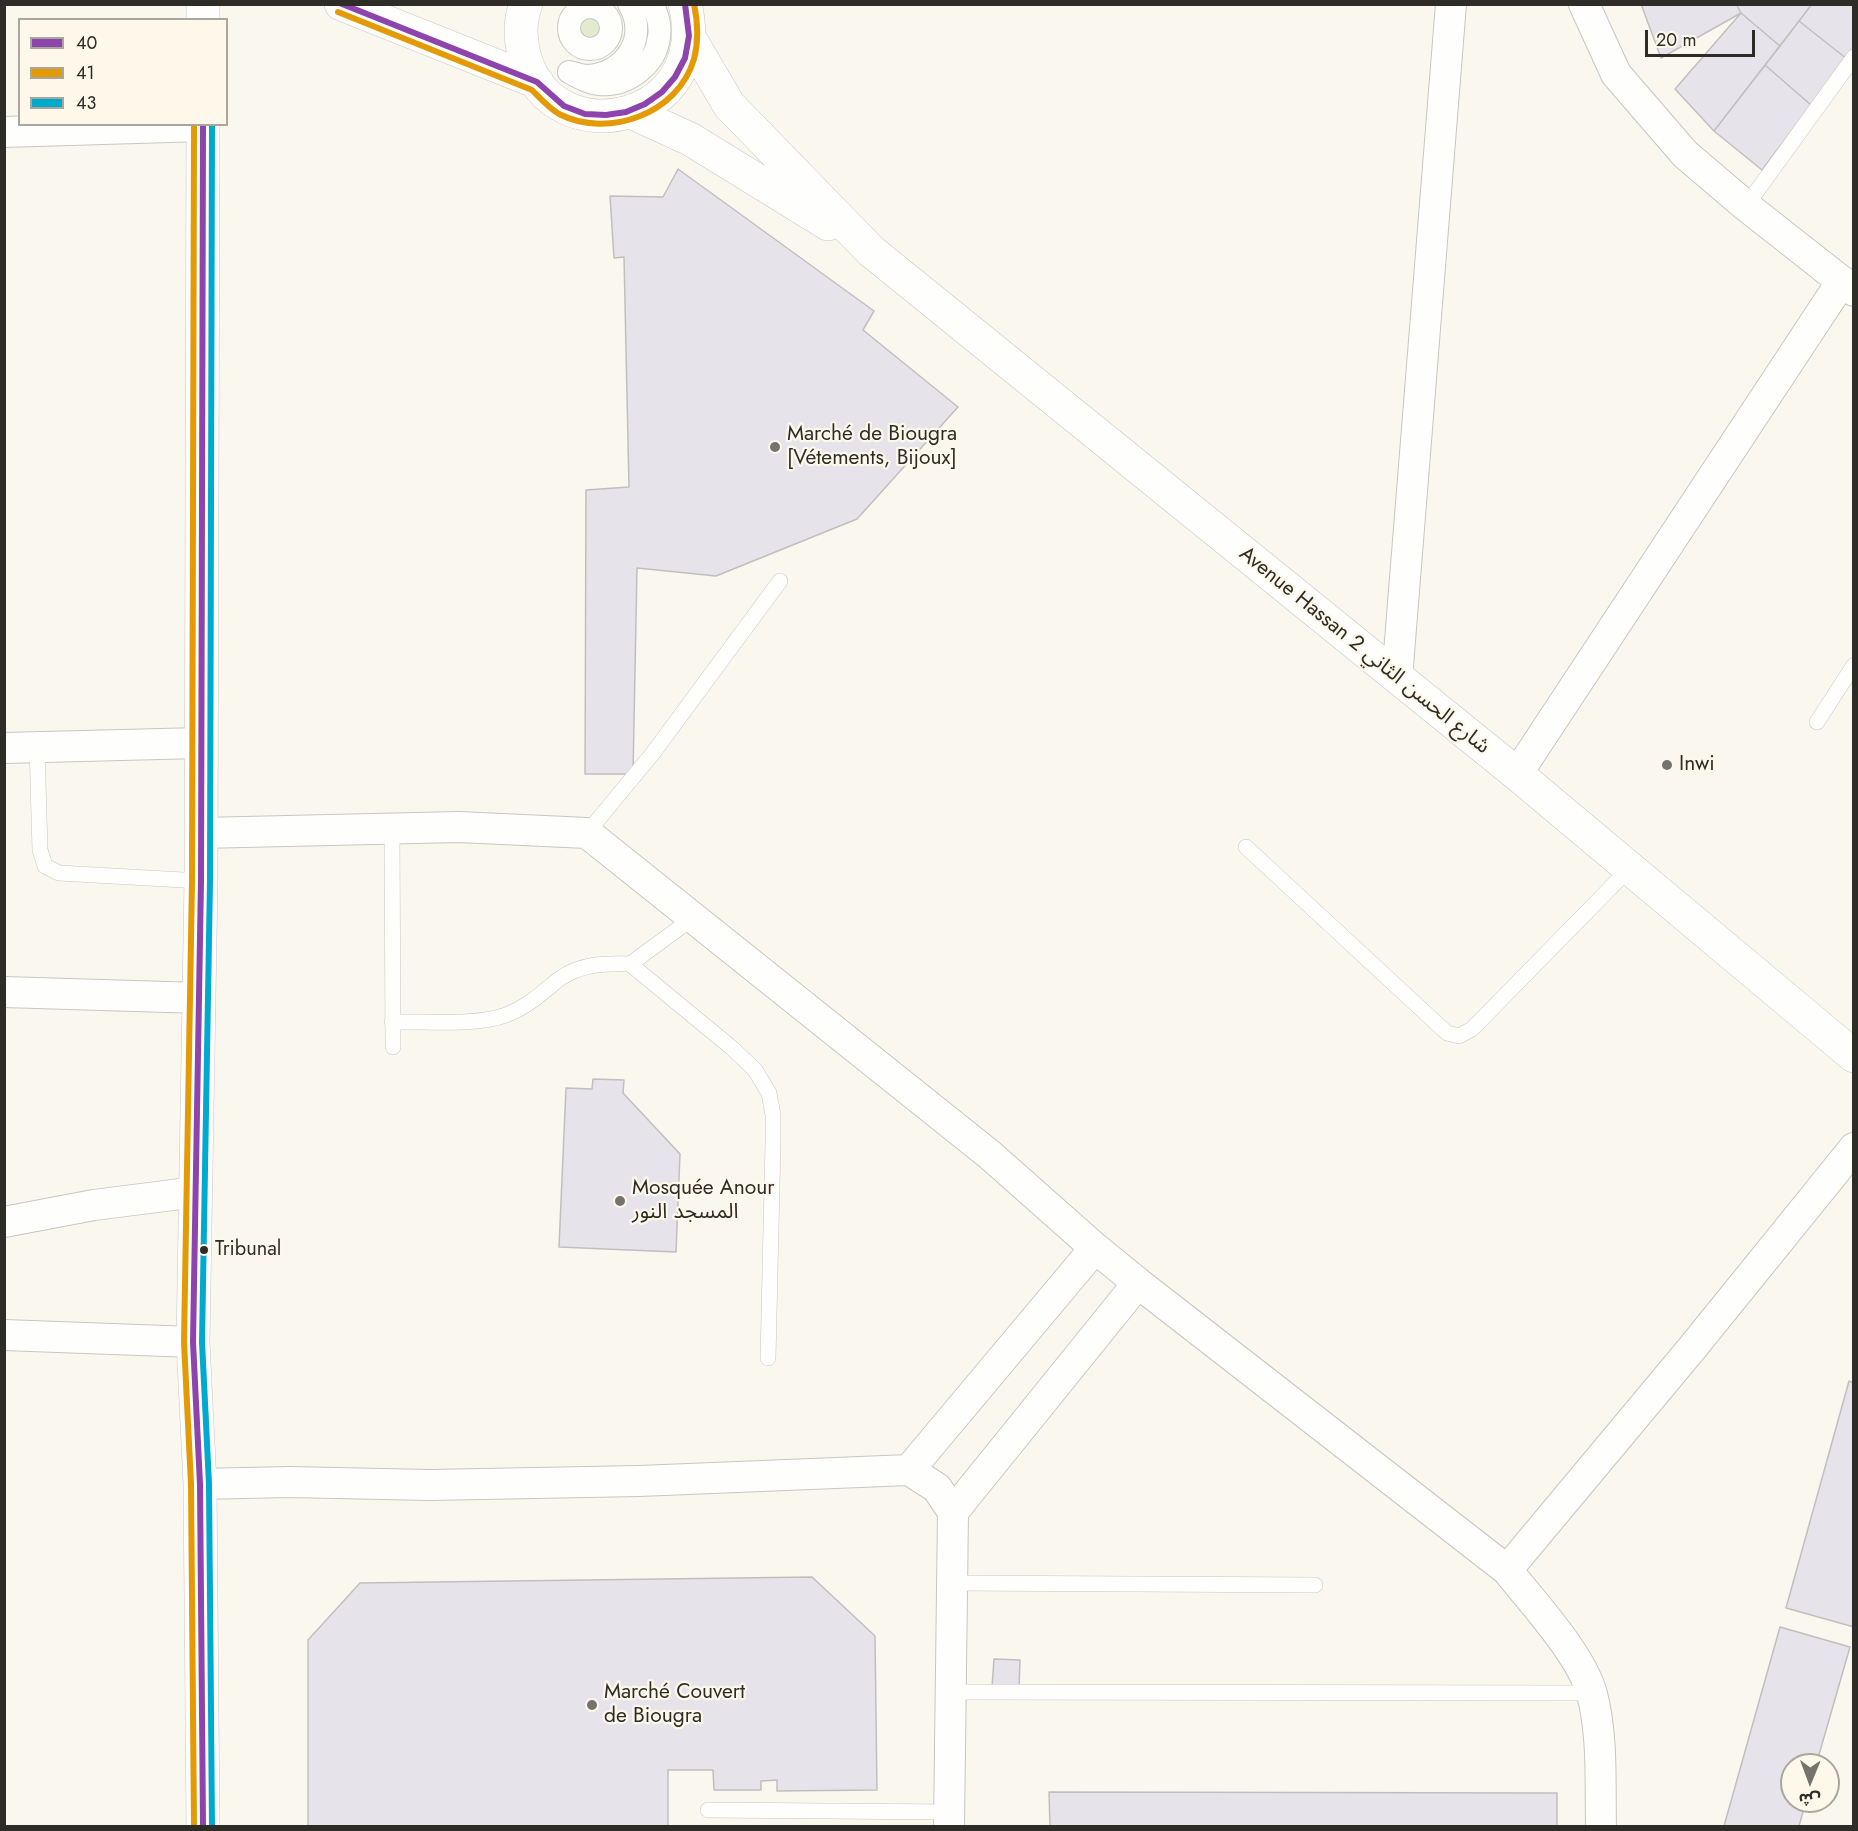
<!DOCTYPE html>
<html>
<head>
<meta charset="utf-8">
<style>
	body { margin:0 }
	#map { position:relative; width:1858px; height:1831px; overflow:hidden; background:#faf7ef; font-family:Jost,"Noto Sans Arabic",sans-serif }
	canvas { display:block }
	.frame { position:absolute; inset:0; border:6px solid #2e2c27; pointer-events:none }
	.legend { position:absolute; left:18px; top:18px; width:210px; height:108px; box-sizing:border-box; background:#fef8eb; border:2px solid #aba69d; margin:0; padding:8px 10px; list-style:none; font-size:18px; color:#2e2c27 }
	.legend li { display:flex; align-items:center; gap:12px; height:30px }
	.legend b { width:30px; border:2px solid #aba69d }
	.north { position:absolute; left:1780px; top:1753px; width:60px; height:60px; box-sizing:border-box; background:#fef8eb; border:2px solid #aba69d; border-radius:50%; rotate:181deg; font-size:16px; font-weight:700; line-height:24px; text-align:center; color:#2e2c27 }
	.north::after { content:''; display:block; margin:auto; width:21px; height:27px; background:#75736d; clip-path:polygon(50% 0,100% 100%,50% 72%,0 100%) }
	.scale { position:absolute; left:1645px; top:30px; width:110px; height:27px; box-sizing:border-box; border:3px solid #2e2c27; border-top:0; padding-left:8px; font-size:18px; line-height:21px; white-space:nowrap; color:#2e2c27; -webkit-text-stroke:4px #fef8eb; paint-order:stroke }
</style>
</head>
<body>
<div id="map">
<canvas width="1858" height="1831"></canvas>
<div class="frame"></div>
<ul class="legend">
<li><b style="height:8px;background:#8e44ad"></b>40</li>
<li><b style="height:8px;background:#e39a04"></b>41</li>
<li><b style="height:8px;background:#00a9ce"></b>43</li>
</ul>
<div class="north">ش</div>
<div class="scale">20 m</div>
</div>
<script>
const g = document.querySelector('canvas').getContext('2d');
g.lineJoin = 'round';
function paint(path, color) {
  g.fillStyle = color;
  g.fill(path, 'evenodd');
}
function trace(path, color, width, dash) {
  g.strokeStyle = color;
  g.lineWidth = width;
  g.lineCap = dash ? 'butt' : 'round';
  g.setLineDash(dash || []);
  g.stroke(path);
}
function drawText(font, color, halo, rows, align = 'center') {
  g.font = font + ' Jost,"Noto Sans Arabic",sans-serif';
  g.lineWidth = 4.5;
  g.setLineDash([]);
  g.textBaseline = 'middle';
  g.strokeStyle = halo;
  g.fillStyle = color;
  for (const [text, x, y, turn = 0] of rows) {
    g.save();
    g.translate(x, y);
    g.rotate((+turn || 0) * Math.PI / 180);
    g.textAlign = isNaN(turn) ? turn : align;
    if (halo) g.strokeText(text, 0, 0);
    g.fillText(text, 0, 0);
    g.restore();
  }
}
const green = new Path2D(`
	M569 28a21 21 0 1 1 42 0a21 21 0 1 1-42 0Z`);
const building = new Path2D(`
	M1641 4H1736L1741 13 1661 58Z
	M1736 4H1812L1780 46 1741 13Z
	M1812 4H1854V50L1847 59 1799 21Z
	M1741 13 1780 46 1714 131 1675 89Z
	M1799 21 1847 59 1811 105 1765 65Z
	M1765 65 1811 105 1762 170 1714 131Z
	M678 169 874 311 863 330 958 407 857 519 716 576 637 568 633 774H585L586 490 629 487 624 257 614 258 610 196 663 197Z
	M593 1079 624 1080 623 1093 680 1154 676 1252 559 1247 566 1088 592 1089Z
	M1849 1381 1854 1383V1627L1786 1608Z
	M812 1577 875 1636 877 1790 777 1791V1780L761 1781V1790H714L713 1770H668V1826H308V1640L360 1583Z
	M1780 1627 1850 1647 1816 1765H1792V1801H1806L1799 1826H1724Z
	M994 1659 1020 1660 1019 1688 992 1687Z
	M1049 1792 1557 1793V1826H1050Z`);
const service = new Path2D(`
	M1746 206 1854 57
	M1817 722 1854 665
	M37 747 40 850 45 866 59 873 201 881
	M392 829 393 1047
	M587 833 653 753 780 581
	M1246 847 1447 1033 1459 1036 1472 1029 1629 869
	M693 918 630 964 732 1048 755 1070 769 1093 773 1115V1143L768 1358
	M392 1022C426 1021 476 1026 506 1015 527 1007 542 993 559 979 580 964 605 963 630 964
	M952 1583 1315 1585
	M951 1692 1592 1693
	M708 1810 949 1812`);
const pedestrian = new Path2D(`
	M629 4C649 38 625 74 587 76 581 76 575 73 569 72 578 77 588 83 599 84 627 87 656 65 659 37 661 25 657 15 653 4
	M569 28a21 21 0 1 1 42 0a21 21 0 1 1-42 0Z`);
const minor = new Path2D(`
	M1584 4 1616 74 1685 154 1746 206 1854 291
	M4 132 203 126
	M1397 678 1451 4
	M4 748 200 743
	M1517 774 1842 281
	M201 833 459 827 587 833 990 1155 1095 1248 1138 1283 1507 1570
	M4 992 200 998
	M4 1222 94 1205 196 1192
	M4 1335 193 1342
	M909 1470 1095 1248
	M200 1484 289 1482 430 1485 639 1481 909 1470 937 1488 953 1512 949 1826
	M953 1512 1138 1283
	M1601 1826C1600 1783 1603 1736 1592 1694 1581 1654 1533 1603 1507 1570L1693 1347 1854 1148`);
const tertiary = new Path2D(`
	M203 20V4
	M203 124 201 881 193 1342 200 1484 203 1826`);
const secondary = new Path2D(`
	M341 4 537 82
	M526 4C519 22 520 40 525 58 555 158 714 121 685 4
	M689 37 729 105 871 251 1517 774 1854 1056
	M631 112 690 139 828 224`);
const bus1 = new Path2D(`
	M342 4 537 82 564 106 585 114 606 115 626 112 645 104 662 92 675 77 685 58 689 36 685 4
	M203 124 201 881 193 1342 200 1484 203 1826`);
const bus2 = new Path2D(`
	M338 12 532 90C540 98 549 108 559 114 608 139 678 114 694 59 699 40 698 23 694 4
	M194 124 192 881 184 1342 191 1484 194 1826`);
const bus3 = new Path2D(`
	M212 124 210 881 202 1342 209 1484 212 1826`);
const markers = [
	[775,447,6,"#75736d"],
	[1667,765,6,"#75736d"],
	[620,1201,6,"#75736d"],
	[204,1250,5,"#2e2c27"],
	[592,1705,6,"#75736d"]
];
const busNames = [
	["Tribunal",215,1250]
];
const poiNames = [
	["Marché de Biougra",787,435],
	["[Vétements, Bijoux]",787,459],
	["Inwi",1679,765],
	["Mosquée Anour",632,1189],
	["المسجد النور",632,1213],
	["Marché Couvert",604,1693],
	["de Biougra",604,1717]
];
const streetNames = [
	["Avenue Hassan 2 شارع الحسن الثاني",1364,651,39]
];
paint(green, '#e2ead0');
paint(building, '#e7e3ea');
trace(building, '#c1bfbe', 1.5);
trace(service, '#c8c6c0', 16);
trace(pedestrian, '#c8c6c0', 24);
trace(minor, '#c8c6c0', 32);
trace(tertiary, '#c8c6c0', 34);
trace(secondary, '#c8c6c0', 34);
trace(service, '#fefefd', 15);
trace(pedestrian, '#fefefd', 22);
trace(minor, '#fefefd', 30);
trace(tertiary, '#fefefd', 33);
trace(secondary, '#fefefd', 33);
trace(bus1, '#8e44ad', 6);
trace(bus2, '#e39a04', 6);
trace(bus3, '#00a9ce', 6);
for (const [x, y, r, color] of markers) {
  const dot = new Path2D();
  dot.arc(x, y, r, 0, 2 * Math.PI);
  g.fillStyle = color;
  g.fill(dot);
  trace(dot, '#fef8eb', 2);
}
drawText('20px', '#2e2c27', '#fef8eb', busNames, 'left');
drawText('21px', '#2e2c27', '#fef8eb', poiNames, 'left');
drawText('21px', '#2e2c27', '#fef8eb', streetNames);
</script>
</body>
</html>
